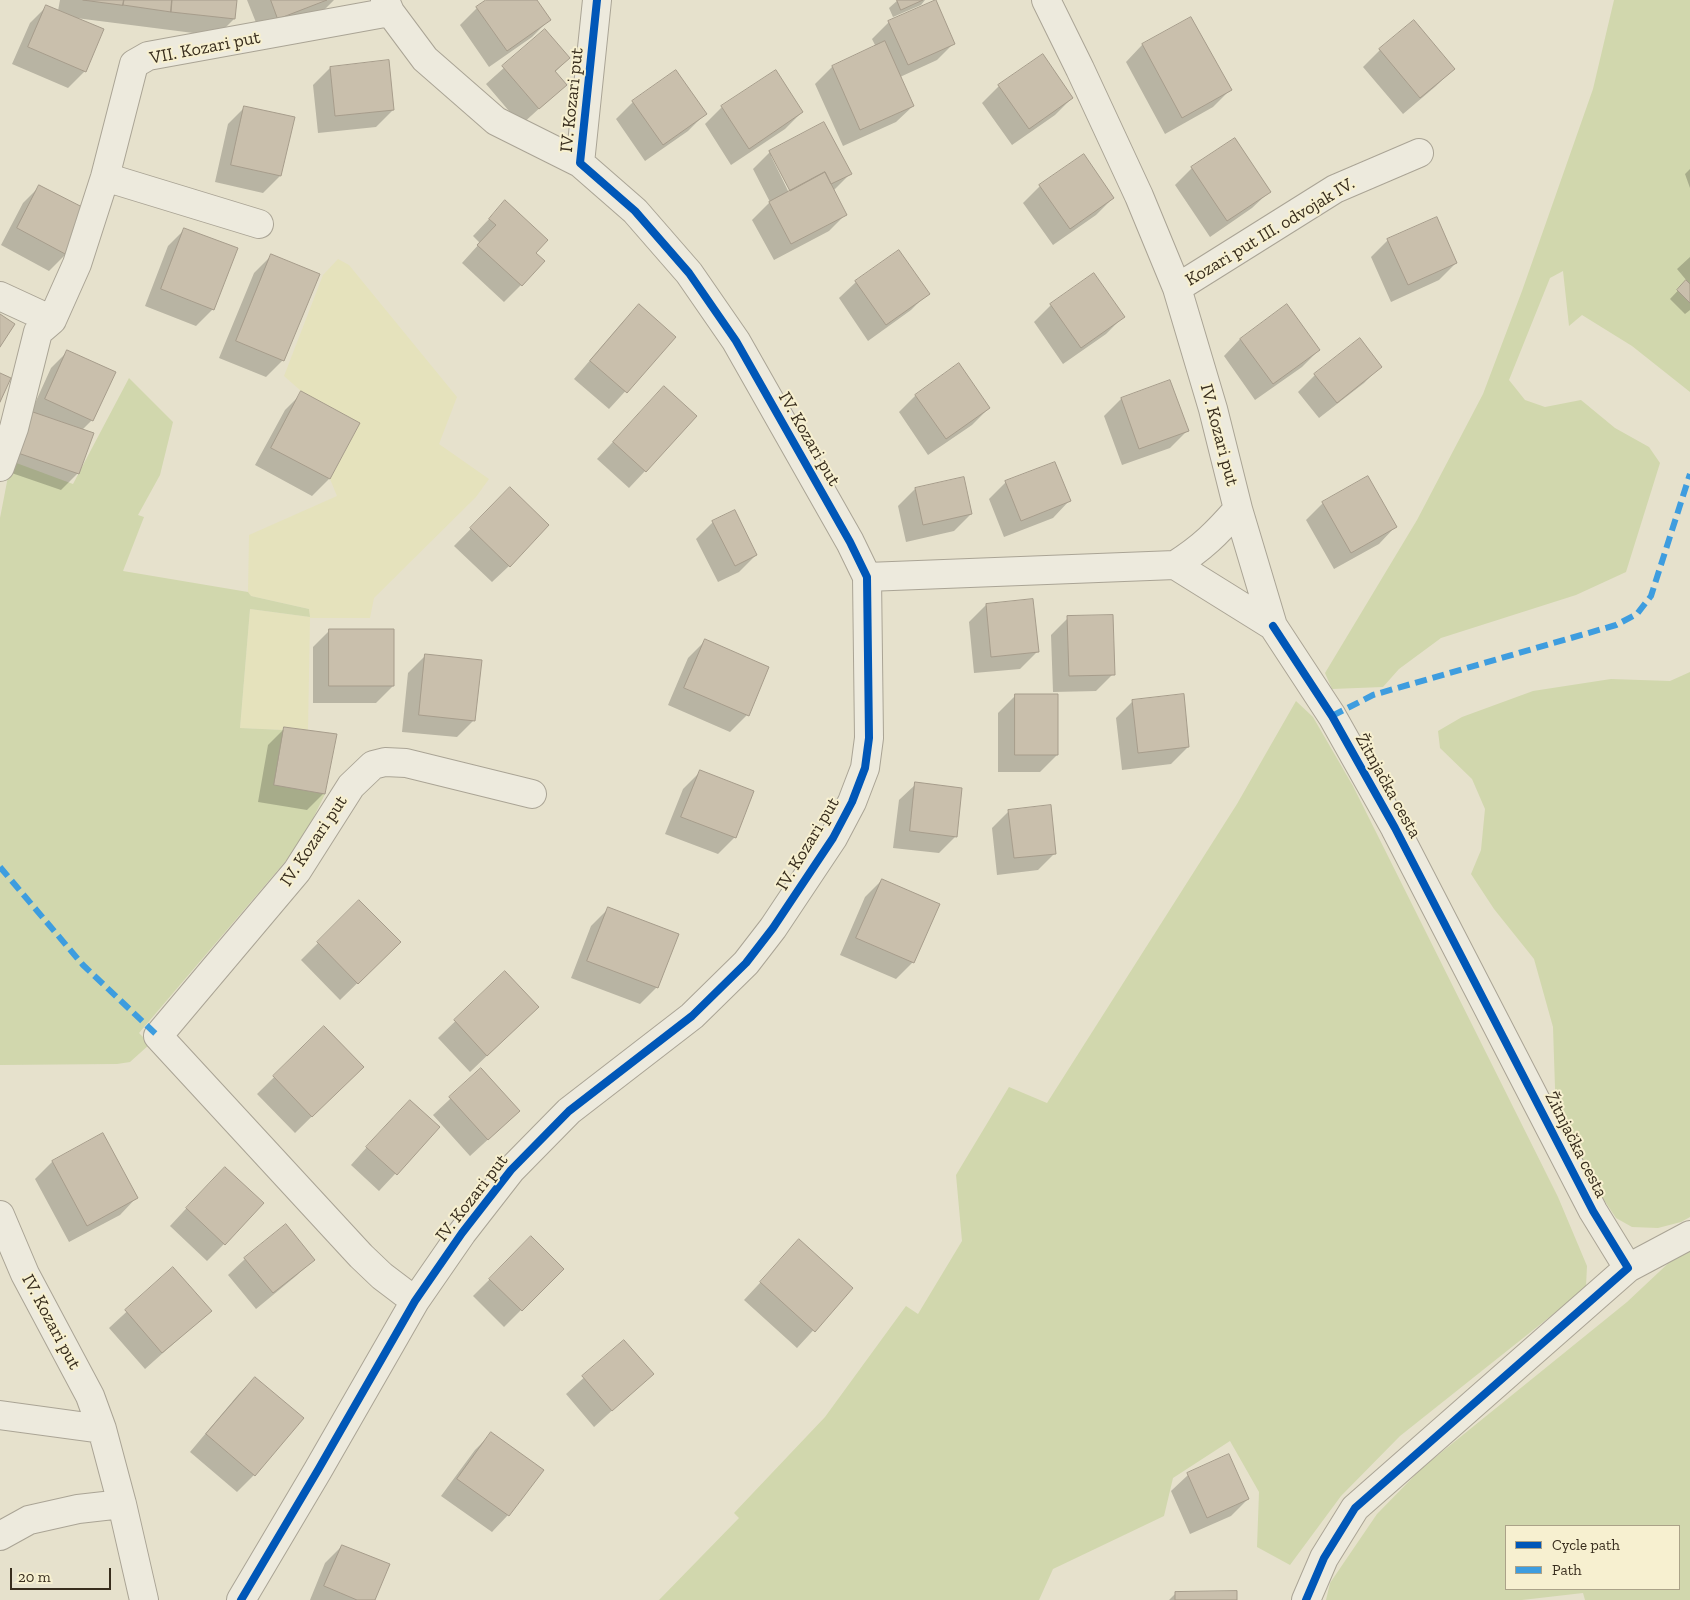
<!DOCTYPE html>
<html>
<head>
<meta charset="utf-8">
<style>
	body { margin:0 }
	#map { position:relative; width:1690px; height:1600px; overflow:hidden; background:#e6e1cc; font-family:"Zilla Slab",serif }
	canvas { display:block }
	.legend { position:absolute; left:1505px; top:1525px; width:175px; height:65px; box-sizing:border-box; background:#f7f0d0; border:1px solid #aba288; margin:0; padding:6px 9px; list-style:none; font-size:15px; color:#382d1d }
	.legend li { display:flex; align-items:center; gap:10px; height:25px }
	.legend b { width:25px; border:1px solid #aba288 }
	.scale { position:absolute; left:10px; top:1568px; width:101px; height:22px; box-sizing:border-box; border:2px solid #382d1d; border-top:0; padding-left:6px; font-size:15px; line-height:18px; white-space:nowrap; color:#382d1d; -webkit-text-stroke:4px #f7f0d0; paint-order:stroke }
</style>
</head>
<body>
<div id="map">
<canvas width="1690" height="1600"></canvas>
<ul class="legend">
<li><b style="height:6px;background:#0057b8"></b>Cycle path</li>
<li><b style="height:6px;background:#3e9ddf"></b>Path</li>
</ul>
<div class="scale">20 m</div>
</div>
<script>
const g = document.querySelector('canvas').getContext('2d');
g.lineJoin = 'round';
function paint(path, color) {
  g.fillStyle = color;
  g.fill(path, 'evenodd');
}
function trace(path, color, width, dash) {
  g.strokeStyle = color;
  g.lineWidth = width;
  g.lineCap = dash ? 'butt' : 'round';
  g.setLineDash(dash || []);
  g.stroke(path);
}
function drawText(font, color, halo, rows, align = 'center') {
  g.font = font + ' "Zilla Slab",serif';
  g.lineWidth = 4;
  g.setLineDash([]);
  g.textBaseline = 'middle';
  g.strokeStyle = halo;
  g.fillStyle = color;
  for (const [text, x, y, turn = 0] of rows) {
    g.save();
    g.translate(x, y);
    g.rotate((+turn || 0) * Math.PI / 180);
    g.textAlign = isNaN(turn) ? turn : align;
    if (halo) g.strokeText(text, 0, 0);
    g.fillText(text, 0, 0);
    g.restore();
  }
}
const farmland = new Path2D(`
	M338 259 349 265 457 397 439 444 489 479 476 497 374 598 370 618H310L308 730 285 727 284 730 240 728 250 609 310 617 309 609 251 596 248 592 249 535 337 496 330 479 360 423 301 391 284 376 323 275Z`);
const green = new Path2D(`
	M1614 0H1690V392L1632 346 1582 315 1569 326 1563 271 1550 278 1509 380 1525 400 1545 407 1581 400 1615 428 1649 447 1660 463 1626 572 1576 595 1441 638 1399 669 1383 687 1332 689 1325 673 1417 520 1483 394 1522 291 1593 89Z
	M129 378 173 422 160 475 138 515 144 517 123 571 248 592 251 596 309 609 310 617 250 609 240 728 284 730 325 794 301 843 139 1033 150 1044 130 1062 117 1064 0 1065V518L11 461 73 484Z
	M1690 672V1217L1681 1222 1658 1228 1632 1227 1616 1218 1586 1173 1556 1118 1553 1027 1534 959 1494 909 1471 874 1481 850 1485 809 1472 779 1440 748 1438 731 1462 717 1533 691 1611 679 1670 681Z
	M1296 701 1313 717 1353 786 1558 1197 1587 1266 1586 1286 1581 1292 1400 1436 1341 1496 1290 1565 1257 1547 1259 1492 1230 1441 1173 1478 1164 1516 1053 1569 1039 1600H659L739 1518 734 1513 825 1417 906 1306 918 1314 962 1241 956 1175 1009 1087 1047 1103 1237 804Z
	M1690 1248V1600H1585L1583 1593 1522 1600H1326L1330 1583 1377 1514 1422 1468 1627 1302 1676 1256ZM1506 1526H1679V1589H1506Z`);
const shadow = new Path2D(`
	M60 0H236L234 19 217 36 76 18 85 71 68 88 12 64 30 23 47 6 58 11Z
	M247 0H334L323 11 261 35Z
	M488 0H535L549 20 532 37 489 67 460 25 477 8Z
	M898 0H925L921 5 893 17 889 8Z
	M1191 19 1230 90 1213 107 1165 134 1126 62 1142 45Z
	M889 22 954 43 937 60 900 77 913 106 896 122 843 146 815 84 832 67 876 47 872 39Z
	M1413 22 1453 69 1436 86 1403 114 1363 67 1380 50Z
	M545 31 569 58 555 72 565 85 521 125 486 84Z
	M330 68 393 110 376 127 318 133 313 85Z
	M676 72 705 114 688 131 645 161 616 119 633 102Z
	M775 72 802 112 785 129 731 165 705 124 722 107Z
	M999 86 1072 98 1055 115 1012 145 982 103Z
	M245 107 293 118 280 176 263 193 215 182 228 124Z
	M770 152 850 174 833 191 846 214 829 231 774 260 752 220 770 202 753 169ZM771 156H774L794 196 791 197Z
	M1192 168 1269 192 1252 208 1210 237 1175 185Z
	M1690 169V188L1685 174Z
	M40 186 66 254 49 271 1 245 23 203Z
	M1040 186 1113 198 1096 215 1053 245 1023 203Z
	M505 202 534 253 521 285 504 302 462 263 480 243 473 236Z
	M185 229 213 309 196 326 145 306 168 246Z
	M1388 240 1456 263 1439 280 1391 302 1371 257Z
	M271 256 283 360 266 377 219 358 254 273Z
	M1690 257V310L1685 314 1670 299 1687 281 1677 269Z
	M1094 275 1123 317 1106 334 1063 364 1034 322 1051 305Z
	M856 282 928 293 911 310 868 341 839 298Z
	M639 306 675 337 609 409 574 379 622 323Z
	M1240 339 1319 350 1302 367 1255 400 1224 356Z
	M68 351 92 420 82 430 78 473 61 490 0 469 31 412 51 368Z
	M1381 366 1364 383 1319 418 1298 392 1315 375Z
	M1169 381 1187 431 1170 448 1122 465 1104 416 1121 399Z
	M664 387 645 471 629 488 597 459Z
	M302 393 359 423 329 479 312 496 255 465 285 410Z
	M915 396 989 408 972 425 928 455 899 412Z
	M1006 482 1069 501 1053 518 1004 537 989 499Z
	M510 489 509 566 492 582 454 546Z
	M915 489 971 514 954 531 906 542 898 506Z
	M1323 503 1395 527 1379 544 1334 569 1306 520Z
	M713 522 756 555 739 572 718 582 696 539Z
	M986 605 1037 652 1020 669 974 673 969 622Z
	M1068 618 1113 674 1096 691 1053 692 1051 635Z
	M330 630 393 686 376 703H313V647Z
	M705 641 747 715 730 732 668 705 688 658Z
	M425 656 474 720 457 737 402 732 408 673Z
	M1015 696 1057 755 1040 772H998V713Z
	M1133 701 1188 747 1171 764 1122 770 1116 718Z
	M285 728 324 793 307 810 258 802 268 745Z
	M700 772 735 837 718 854 665 834 683 789Z
	M916 784 956 836 939 853 893 848 899 800Z
	M1009 811 1055 853 1038 870 997 875 992 828Z
	M882 880 913 962 896 979 840 955 865 897Z
	M359 902 382 959 340 1000 301 960Z
	M608 909 657 987 640 1004 571 978 591 926Z
	M505 973 520 1024 470 1072 438 1038Z
	M324 1028 362 1067 295 1133 257 1094Z
	M481 1070 519 1111 470 1156 433 1115Z
	M393 1118 438 1128 379 1191 351 1165Z
	M102 1135 136 1198 120 1215 69 1242 35 1179 52 1162Z
	M208 1185 224 1244 207 1261 170 1226Z
	M531 1238 562 1269 504 1327 473 1296Z
	M799 1241 852 1288 797 1348 744 1300Z
	M245 1259 313 1260 296 1276 256 1309 228 1275Z
	M173 1269 210 1311 145 1369 109 1328Z
	M623 1342 652 1374 594 1427 566 1394Z
	M255 1378 302 1418 254 1475 237 1492 190 1452 238 1395Z
	M492 1433 508 1515 492 1532 441 1496 475 1450Z
	M1188 1475 1248 1499 1231 1516 1190 1534 1171 1491Z
	M342 1546 374 1600H310L325 1563Z
	M1176 1593 1236 1600H1169Z`);
const building = new Path2D(`
	M83 0H124L123 5Z
	M124 0H172L171 12 123 5Z
	M172 0H237L235 19 171 12Z
	M271 0H327L278 19Z
	M486 0H537L551 20 507 51 476 7Z
	M897 0H923L901 10Z
	M936 0 955 44 908 65 888 21Z
	M46 5 104 29 86 72 28 47Z
	M1191 17 1232 90 1182 118 1142 44Z
	M1414 20 1455 69 1420 98 1379 49Z
	M545 29 570 58 555 71 567 85 539 109 502 66Z
	M885 41 914 106 860 130 832 66Z
	M1043 54 1073 98 1029 129 998 85Z
	M389 60 394 110 335 116 330 67Z
	M676 70 707 114 663 145 632 101Z
	M776 70 803 112 749 149 721 106Z
	M244 106 295 117 281 176 231 165Z
	M824 122 852 174 831 184 825 172 790 191 769 151Z
	M1235 138 1271 192 1227 221 1191 167Z
	M1084 154 1114 198 1070 229 1039 185Z
	M825 172 847 215 791 244 769 202Z
	M39 185 90 211 67 255 17 228Z
	M505 200 548 240 536 253 545 261 522 286 477 245 496 225 489 219Z
	M1437 217 1457 263 1408 285 1387 239Z
	M184 228 238 248 214 310 161 289Z
	M899 250 930 294 886 325 855 281Z
	M271 254 320 274 284 361 236 341Z
	M1094 273 1125 317 1081 348 1050 304Z
	M1686 280 1690 284V303L1677 290Z
	M639 304 676 337 627 393 590 361Z
	M1287 304 1320 350 1273 384 1240 339Z
	M0 314 15 324 0 347Z
	M1360 338 1382 367 1337 403 1314 374Z
	M67 350 116 372 93 421 45 399Z
	M959 363 990 408 946 439 915 395Z
	M0 373 11 378 0 402Z
	M1170 380 1189 431 1139 449 1121 398Z
	M664 386 697 416 646 472 613 442Z
	M301 391 360 423 330 479 271 448Z
	M30 411 94 433 79 474 15 452Z
	M1055 462 1071 501 1021 521 1005 481Z
	M1368 476 1397 527 1351 553 1322 502Z
	M964 477 972 514 923 525 915 488Z
	M510 487 549 525 510 567 470 528Z
	M735 510 757 555 735 566 712 521Z
	M1033 599 1039 652 991 657 986 604Z
	M1113 615 1115 675 1069 676 1067 616Z
	M329 629H394V686H329Z
	M705 639 769 667 749 716 684 688Z
	M425 654 482 660 475 721 419 715Z
	M1015 694H1058V755H1015Z
	M1184 694 1189 747 1138 753 1132 700Z
	M284 727 337 734 325 794 274 785Z
	M700 770 754 791 736 838 681 817Z
	M915 782 962 788 957 837 910 831Z
	M1051 805 1056 854 1014 858 1008 810Z
	M882 879 940 904 914 963 856 938Z
	M359 900 401 942 358 984 317 942Z
	M608 907 679 934 658 988 587 961Z
	M505 971 539 1007 487 1056 454 1020Z
	M324 1026 364 1067 312 1117 273 1076Z
	M481 1068 520 1111 488 1140 449 1097Z
	M410 1100 440 1127 397 1175 366 1147Z
	M103 1133 138 1198 87 1226 52 1161Z
	M225 1167 264 1203 225 1245 186 1208Z
	M286 1224 315 1260 273 1293 244 1258Z
	M531 1236 564 1269 522 1311 489 1279Z
	M799 1239 853 1288 815 1332 760 1282Z
	M173 1267 212 1311 162 1353 125 1310Z
	M624 1340 654 1374 612 1411 582 1376Z
	M255 1377 304 1418 255 1476 206 1434Z
	M491 1432 544 1470 509 1516 457 1479Z
	M1229 1454 1249 1499 1207 1518 1187 1473Z
	M342 1545 390 1564 375 1600H357L324 1586Z
	M1237 1591V1600H1175V1592Z`);
const minor = new Path2D(`
	M385 0 390 12 425 59 496 121 580 163
	M105 177 259 224
	M1177 288 1335 189 1419 153
	M0 296 52 320 77 264 105 177 134 64 148 56 390 12
	M0 467 14 428 38 332 52 320
	M1175 565 1273 626 1238 509
	M867 577 1175 565C1202 548 1217 533 1238 509L1213 409 1177 288 1139 196 1080 69 1046 0
	M1273 626 1332 716 1395 828 1593 1211 1628 1268 1355 1508 1324 1558 1306 1600
	M0 1215 25 1274 90 1396 102 1429 122 1504 144 1600
	M1628 1268 1690 1235
	M415 1301 382 1276 361 1256 158 1036 297 871 351 786 373 765 385 762 406 763 532 794
	M0 1415 102 1429
	M0 1536 29 1520 78 1509 122 1504
	M241 1600 318 1470 415 1301 462 1233 511 1170 569 1111 692 1016 746 963 773 928 833 838 852 802 865 768 869 738 867 577 850 542 736 341 689 273 635 211 580 163 597 0`);
const quiet = new Path2D(`
	M1332 716 1373 695 1616 625 1637 614 1651 596 1690 474
	M0 867 83 965 158 1036`);
const cycleway = new Path2D(`
	M1273 626 1332 716 1395 828 1593 1211 1628 1268 1355 1508 1324 1558 1306 1600
	M241 1600 318 1470 415 1301 462 1233 511 1170 569 1111 692 1016 746 963 773 928 833 838 852 802 865 768 869 738 867 577 850 542 736 341 689 273 635 211 580 163 597 0`);
const streetNames = [
	["VII. Kozari put",205,48,-11],
	["IV. Kozari put",572,100,-84],
	["Kozari put III. odvojak IV.",1270,232,-31],
	["IV. Kozari put",1219,435,75],
	["IV. Kozari put",809,439,60],
	["Žitnjačka cesta",1388,786,61],
	["IV. Kozari put",314,841,-56],
	["IV. Kozari put",808,844,-59],
	["Žitnjačka cesta",1576,1145,63],
	["IV. Kozari put",472,1198,-52],
	["IV. Kozari put",51,1322,62]
];
paint(farmland, '#e5e2bc');
paint(green, '#d1d7ad');
paint(shadow, '#0003');
paint(building, '#c9bfac');
trace(building, '#a69c8b', 1);
trace(minor, '#aaa495', 30);
trace(minor, '#edeadd', 28);
trace(quiet, '#3e9ddf', 6, [12, 6]);
trace(cycleway, '#0057b8', 8);
drawText('18px', '#382d1d', '#f7f0d0', streetNames);
</script>
</body>
</html>
